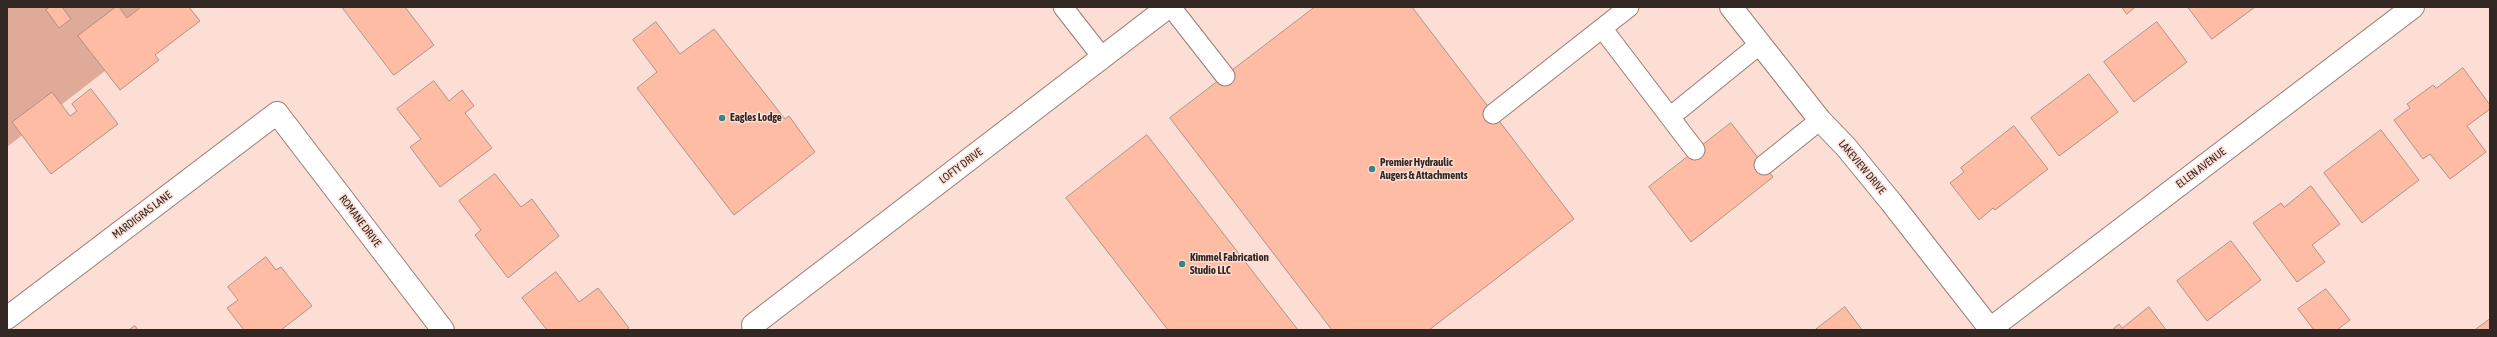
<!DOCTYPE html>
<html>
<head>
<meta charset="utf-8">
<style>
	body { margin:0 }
	#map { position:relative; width:2497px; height:337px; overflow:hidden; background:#fcded4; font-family:"Asap Condensed",sans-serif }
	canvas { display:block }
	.frame { position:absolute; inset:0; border:8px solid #322723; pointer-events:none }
</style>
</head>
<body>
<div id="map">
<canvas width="2497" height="337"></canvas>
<div class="frame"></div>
</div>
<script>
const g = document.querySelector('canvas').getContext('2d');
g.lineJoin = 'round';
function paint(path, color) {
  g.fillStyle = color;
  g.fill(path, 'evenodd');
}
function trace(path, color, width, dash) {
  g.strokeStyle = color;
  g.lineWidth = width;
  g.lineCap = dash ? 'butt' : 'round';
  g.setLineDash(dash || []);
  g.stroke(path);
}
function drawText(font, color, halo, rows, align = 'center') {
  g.font = font + ' "Asap Condensed",sans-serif';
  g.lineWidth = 3;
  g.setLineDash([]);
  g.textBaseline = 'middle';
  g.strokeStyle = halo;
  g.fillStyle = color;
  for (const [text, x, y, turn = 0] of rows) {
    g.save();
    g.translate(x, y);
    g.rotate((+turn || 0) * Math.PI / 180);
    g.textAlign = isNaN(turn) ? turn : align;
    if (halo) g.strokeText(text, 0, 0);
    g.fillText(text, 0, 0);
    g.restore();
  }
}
const green = new Path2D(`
	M7 7H153L110 67 7 147Z`);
const building = new Path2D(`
	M50 7H62L71 19 59 28 46 10Z
	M116 7H119L127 18 141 7H189L200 21 155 55 159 60 120 90 78 36Z
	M342 7H405L434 45 394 75Z
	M1315 7H1412L1574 219 1429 330H1332L1170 118Z
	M2122 7H2135L2127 14Z
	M2188 7H2255L2212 39Z
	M656 22 680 54 714 29 785 119 789 116 815 152 734 215 637 88 657 72 633 40Z
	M2157 22 2187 62 2134 102 2104 62Z
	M2463 68 2490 105V109L2467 126 2486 152 2450 179 2430 154 2423 159 2394 120 2410 108 2407 104 2433 85 2436 88Z
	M2089 74 2118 112 2059 156 2031 118Z
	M434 81 449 101 462 90 474 106 465 113 492 148 440 187 410 147 421 139 397 109Z
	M91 89 118 124 51 174 12 122 52 92 70 116 77 111 72 104Z
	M1731 123 1773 177 1691 242 1649 187Z
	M2014 126 2048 169 1995 210 1993 208 1979 220 1950 183 1964 172 1961 168Z
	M2381 130 2419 180 2362 223 2324 173Z
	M1147 135 1298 330H1168L1066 198Z
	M495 174 521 207 532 199 559 236 508 278 475 235 481 230 459 201Z
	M2311 186 2340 224 2312 245 2325 262 2297 282 2253 223 2281 203 2284 207Z
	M2231 241 2261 280 2207 321 2177 281Z
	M266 257 276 270 281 267 312 306 281 330H244L227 308 238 300 228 287Z
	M556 272 579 302 598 288 629 328 626 330H547L522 298Z
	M2326 289 2350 320 2337 330H2314L2298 309Z
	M1845 307 1862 330H1815Z
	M2149 307 2166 330H2112L2119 324 2122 328Z
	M2490 319V330H2475Z
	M135 326 138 330H129Z`);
const lane = new Path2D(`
	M1063 7 1102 57
	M1171 7 1225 76
	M1602 28 1695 150
	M1493 114 1629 7
	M1670 117 1760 44
	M1764 165 1820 120`);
const street = new Path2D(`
	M1731 7 1820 120 1846 147 1891 202 1991 330
	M7 318 277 113 443 330
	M753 325 1168 7
	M1990 329 2413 7`);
const markers = [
	[722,118,4,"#3c837e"],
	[1372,169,4,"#3c837e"],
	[1182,264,4,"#3c837e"]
];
const poiNames = [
	["Eagles Lodge",730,118],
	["Premier Hydraulic",1380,163],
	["Augers & Attachments",1380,176],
	["Kimmel Fabrication",1190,258],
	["Studio LLC",1190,271]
];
const streetNames = [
	["LOFTY DRIVE",961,166,-37],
	["LAKEVIEW DRIVE",1862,167,50],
	["ELLEN AVENUE",2201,168,-37],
	["MARDIGRAS LANE",142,215,-37],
	["ROMANE DRIVE",360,221,53]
];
paint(green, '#dfaa97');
paint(building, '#febca5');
trace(building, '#ae9289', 1);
trace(lane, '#987d74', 21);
trace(street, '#987d74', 24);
trace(lane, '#fff', 19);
trace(street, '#fff', 22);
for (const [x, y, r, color] of markers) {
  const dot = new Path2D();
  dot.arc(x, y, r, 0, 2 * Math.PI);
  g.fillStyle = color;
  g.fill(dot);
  trace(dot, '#fcded4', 1.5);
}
drawText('bold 11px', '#322723', '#fcded4', poiNames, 'left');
drawText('11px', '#322723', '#fcded4', streetNames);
</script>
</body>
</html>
